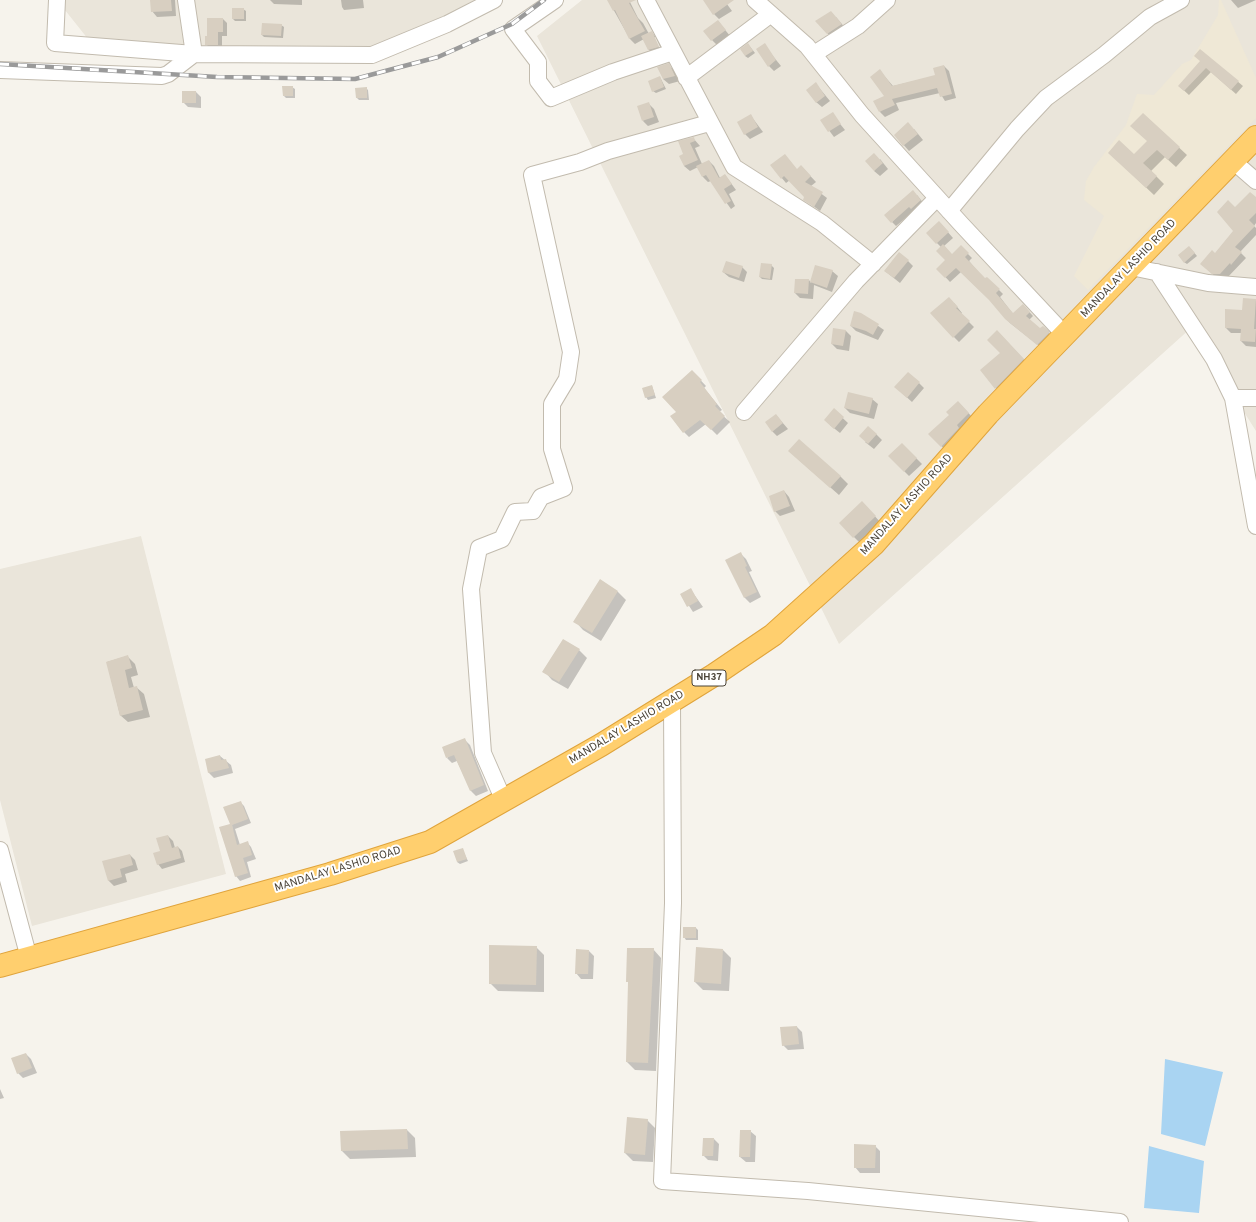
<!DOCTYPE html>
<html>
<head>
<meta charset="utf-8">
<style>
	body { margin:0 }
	canvas { display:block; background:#f6f3ec }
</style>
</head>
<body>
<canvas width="1256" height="1222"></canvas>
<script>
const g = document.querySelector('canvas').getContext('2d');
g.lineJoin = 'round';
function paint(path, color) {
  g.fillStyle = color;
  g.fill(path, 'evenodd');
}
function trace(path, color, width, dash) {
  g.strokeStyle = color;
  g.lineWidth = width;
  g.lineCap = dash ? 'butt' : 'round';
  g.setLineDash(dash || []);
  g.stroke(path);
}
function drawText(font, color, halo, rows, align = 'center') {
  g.font = font + ' Overpass,sans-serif';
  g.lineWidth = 4;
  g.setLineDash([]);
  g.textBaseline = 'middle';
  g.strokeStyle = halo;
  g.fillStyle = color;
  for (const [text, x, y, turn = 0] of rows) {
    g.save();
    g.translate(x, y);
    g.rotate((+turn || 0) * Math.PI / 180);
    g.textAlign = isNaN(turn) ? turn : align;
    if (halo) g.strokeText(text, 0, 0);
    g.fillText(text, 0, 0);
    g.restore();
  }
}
const residential = new Path2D(`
	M57 0H480L356 54 202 50 88 39Z
	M582 0H1256V431L1191 328 839 644 537 36Z
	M141 536 226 874 32 926 0 800V569Z`);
const education = new Path2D(`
	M1219 0H1221L1256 78V118L1088 290 1074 276 1104 216 1084 200 1086 181 1094 167 1126 125 1137 94 1154 95 1182 64 1191 60 1218 15Z`);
const water = new Path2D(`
	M1165 1059 1223 1072 1205 1146 1161 1134Z
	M1149 1146 1204 1161 1199 1213 1144 1208Z`);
const shadow = new Path2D(`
	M151 0H175L176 16 157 17 152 11Z
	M270 0H302V5L274 4Z
	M341 0H363L364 8 344 10 342 7Z
	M608 0H629L638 18 643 23 649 34 652 33 657 38 664 52 654 55 649 50 644 39 635 44 630 39ZM654 37H656L662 51 661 52Z
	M710 0H724L732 11 719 19 714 14Z
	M1231 0H1256L1238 8Z
	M243 9 246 11V21H235L233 19Z
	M836 17 846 29 833 39 817 22Z
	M223 19 227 23V36H222V48H210L206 44Z
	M718 21 730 36 717 45 712 40Z
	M281 25 284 27 283 38 264 37 262 35Z
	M748 44 755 53 748 58 745 56Z
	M764 45 781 66 774 71 769 66Z
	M1200 50 1243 86 1236 94 1211 72 1189 95 1179 86 1201 62Z
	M668 65 674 70 680 81 669 84 663 79Z
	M944 66 949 71 956 98 945 101 940 93 896 103 899 110 885 117 880 112 885 96 880 71 893 86 936 76Z
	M660 77 666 89 656 93 653 91Z
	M816 84 830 101 822 107 816 102Z
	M292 87 295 89V98H286L284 96Z
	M356 88H366L368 90 369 100H359L357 98Z
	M183 92H196L201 97V108L188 107 183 102Z
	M649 104 654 109 659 122 648 126 643 121Z
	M832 114 845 130 834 137 822 121Z
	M1143 114 1187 155 1176 167 1165 157 1151 171 1164 184 1154 195 1117 160 1134 156 1148 141Z
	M751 116 763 132 750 139 745 134Z
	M914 129 923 140 909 151 895 135Z
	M693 138 700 146 695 148 702 164 709 161 714 166 720 178 725 175 736 190 729 194 735 206 731 209 711 181 708 182 703 177 698 167 690 171 684 166V155L680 142Z
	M880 159 888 169 880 176 874 171Z
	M771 165 797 170 801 166 816 182 811 186 827 198 820 211 804 199 806 197 790 180 786 183Z
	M917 195 925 205 914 211 896 226 892 222Z
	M1256 199V223L1254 226 1256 228V235L1240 252 1246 258 1226 279H1218L1207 269 1215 254 1234 231Z
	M939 222 953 238 944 246 952 255 961 247 972 258 969 261 985 280 987 278 1003 294 1000 297 1013 314 1023 305 1033 316 1029 320 1040 330 1043 327 1053 337 1042 348 1010 323 990 300 961 272 950 282 938 269 947 260 942 248 927 233Z
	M1191 249 1197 256 1187 264 1184 262Z
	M908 261 913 266 900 283 885 271Z
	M771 265 774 268 772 280 762 279 760 277Z
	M816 266 832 271 838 276 832 292 814 285 813 299 800 298 795 293 809 280 811 283Z
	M742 267 747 272 744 282 729 277 723 272Z
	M1256 300V347L1246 346 1241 341 1242 333H1231L1226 328Z
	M954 303 962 313 961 314 974 327 959 342 954 337Z
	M861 314 884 330 878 340 856 331 851 326Z
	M834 329 846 331 851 336 849 351 837 349 832 344Z
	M997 331 1029 365 1001 393 996 388 1001 353Z
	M692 371 706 386 704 388 722 410 719 412 730 422 717 435 706 424 689 437 684 432 677 412Z
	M919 383 924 388 912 402 901 392Z
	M652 386 656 398 648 400 646 397Z
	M872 399 878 404 874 419 850 413 845 408Z
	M958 402 974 419 947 452 930 434 950 415Z
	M834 410 848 423 840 433 830 425Z
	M776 415 788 429 777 436 772 431Z
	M876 434 882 440 874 449 865 442Z
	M902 444 922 464 909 476 889 456Z
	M798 459 840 476 848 484 839 495Z
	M784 491 789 497 795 511 780 516 775 511Z
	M870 511 883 525 862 545 840 523Z
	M741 554 746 559 752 571 749 572 761 597 750 603 745 598 726 560Z
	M600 581 618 592 626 600 601 641 583 630 575 621Z
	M691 590 703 607 693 612 682 595Z
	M579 650 587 658 568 689 552 680 544 671Z
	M127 656 135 664 138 675 131 677 134 688 136 687 144 694 150 717 128 722 120 715 107 662Z
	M464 739 470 745 488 791 476 796 471 791 457 761 452 763 447 758Z
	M220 756 231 765 233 773 214 778 209 773 206 760Z
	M240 802 244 806 251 823 235 829 240 845 247 842 251 847 256 859 247 862 251 877 240 881 236 876 232 825Z
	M168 836 173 841 175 848 178 847 182 851 185 862 162 869 158 864 161 852Z
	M462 849 468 861 460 864 457 862Z
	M130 855 135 860 138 870 125 874 127 882 114 886 108 880Z
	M696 928 698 930V940H686L684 937Z
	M536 947 544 955V992L498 991 490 983Z
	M653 949 661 958 656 1071 635 1070 627 1062Z
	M723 950 731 958 729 991 703 990 695 982Z
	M589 951 594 956 593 979H581L576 973Z
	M797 1027 802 1032 804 1049 788 1050 783 1045Z
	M26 1054 31 1059 37 1073 23 1078 18 1073Z
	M0 1089 4 1098 0 1099Z
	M647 1120 655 1128 653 1162 633 1161 625 1153Z
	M407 1130 415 1138 416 1157 350 1159 342 1151 341 1132Z
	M750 1131 756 1136 755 1162H746L740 1157Z
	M714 1139 719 1144 718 1161 708 1160 703 1155Z
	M875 1146 880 1151V1173H860L855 1167Z`);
const building = new Path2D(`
	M150 0H171L172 11 151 12Z
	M607 0H636L629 3 645 31 629 39 615 10 613 11Z
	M703 0H734L713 15Z
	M232 8H244V19H232Z
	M831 11 842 24 827 34 815 21Z
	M207 18H223V32H218V45H205V36H207Z
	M718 20 726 30 711 41 703 31Z
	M262 23 282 24 281 36 261 35Z
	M652 31 659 47 648 50 641 36Z
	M748 43 753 51 745 56 740 49Z
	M765 43 776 60 768 67 756 49Z
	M1200 49 1239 81 1231 90 1206 68 1184 91 1178 86 1200 61 1194 56Z
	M669 63 675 76 663 79 657 67Z
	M944 65 952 94 940 97 937 88 892 99 895 105 879 112 873 101 884 96 870 77 880 69 892 86 935 75 933 68Z
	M660 76 664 87 652 92 648 81Z
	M816 82 825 96 816 103 806 90Z
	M282 86H293V96H283Z
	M367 87V98H356L355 88Z
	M182 91H196V103H182Z
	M649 102 654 117 642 121 637 106Z
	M833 112 841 124 828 132 820 120Z
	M1143 113 1180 147 1168 160 1157 150 1143 163 1157 176 1146 188 1108 153 1119 140 1134 154 1147 141 1130 126Z
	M751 114 758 127 744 135 737 122Z
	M908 122 918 134 903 146 894 135Z
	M694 137 695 141 690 143 698 160 684 166 679 156 683 154 678 141Z
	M874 153 883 163 874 171 865 161Z
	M785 154 797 169 801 165 811 176 805 182 823 192 814 207 803 200 804 197 784 176 781 179 770 165Z
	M709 160 719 178 725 174 732 184 724 189 731 201 725 204 706 175 702 177 696 166Z
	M913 190 921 200 911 209 909 207 891 223 884 215Z
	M1250 192 1256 197V213L1249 220 1255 226 1235 247 1242 252 1231 265 1230 263 1220 274H1212L1200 264 1212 250 1215 253 1233 231 1217 212 1228 200 1235 207Z
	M939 221 949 232 936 244 926 233Z
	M943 244 952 254 961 245 969 253 965 257 985 278 987 277 1000 289 996 293 1013 313 1023 304 1030 312 1026 316 1040 328 1043 326 1050 332 1037 345 1005 319 989 300 956 268 945 278 936 269 945 260 936 251Z
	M1189 246 1195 253 1184 263 1178 255Z
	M899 252 909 260 894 278 884 271Z
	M726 261 743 266 739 278 722 272Z
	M761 263 772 264 770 279 759 277Z
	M815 265 833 270 827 288 810 282Z
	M795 279H809L808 294 794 293Z
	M949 297 958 307 956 308 970 321 953 338 930 313Z
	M1243 298 1256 299 1254 329H1256L1255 342 1240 341 1241 329 1225 328V309L1242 310Z
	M854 311 861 313 879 324 873 335 866 331 850 326Z
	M833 328 846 330 843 346 831 344Z
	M997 330 1024 359 995 389 980 370 1000 353 987 340Z
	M692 370 702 380 700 382 717 404 715 406 725 416 711 430 700 420 683 433 670 416 676 412 662 397Z
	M908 372 920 382 907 398 894 387Z
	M652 385 655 395 645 398 642 388Z
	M848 392 873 398 869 414 844 408Z
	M958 401 969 413 957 425 959 428 941 447 928 434 949 415 946 412Z
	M834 408 844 417 834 429 824 420Z
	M776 414 783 423 772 432 765 422Z
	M868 426 877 434 868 444 859 436Z
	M799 439 841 476 830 488 788 451Z
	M902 443 917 458 904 472 888 456Z
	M784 490 790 506 774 512 769 496Z
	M862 501 876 516 853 538 839 523Z
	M741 552 747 566 745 567 757 592 744 598 725 560Z
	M600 579 618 591 592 633 573 622Z
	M691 588 698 601 687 607 680 594Z
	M563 639 580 649 559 682 542 672Z
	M128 655 132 668 125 670 129 688 137 686 143 710 120 716 106 662Z
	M465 738 484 785 470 791 454 755 446 758 442 747Z
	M220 755 221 760 226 759 229 768 208 773 205 759Z
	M241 801 248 819 232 825 237 845 248 841 252 855 243 858 248 873 235 877 219 827 230 824 223 807Z
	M168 835 172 848 178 846 181 858 157 865 153 853 160 851 156 838Z
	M463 848 467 859 457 862 453 851Z
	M130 854 133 865 120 869 122 877 108 881 102 861Z
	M683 927H696V938H683Z
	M489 945 537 946 536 985 489 984Z
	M696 947 723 949 721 984 694 982Z
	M627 948H654L648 1063 626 1062 628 982H626Z
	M576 949 589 950 588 974H575Z
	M797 1026 799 1044 782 1046 780 1027Z
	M26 1053 32 1068 17 1074 11 1058Z
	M627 1117 648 1119 645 1155 624 1153Z
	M407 1129 408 1149 341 1151 340 1131Z
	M740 1130H751L750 1157H739Z
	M703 1138H714L713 1156H702Z
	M854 1144 876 1145 875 1168H854Z`);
const minor = new Path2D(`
	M57 0 55 43 194 54 372 55 447 24 494 0
	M555 0 513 29 538 62V81L551 98 613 72 673 52
	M646 0 734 167 822 223 873 264
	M755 0 807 46 862 115 962 225 1065 335
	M814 54 858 26 887 0
	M0 70 162 76 168 74 194 54 186 0
	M686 78 771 14
	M1233 161 1256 181
	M949 211 1017 129 1046 98 1104 55 1150 17 1181 0
	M1131 267 1208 283 1256 287
	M1157 272 1214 359 1233 398 1256 526
	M1233 398H1256
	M744 412 856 281 937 198
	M672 701 673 903 662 1181 808 1191 1120 1222
	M504 801 483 753 471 589 479 548 502 539 515 512 533 511 541 497 564 488 552 449V404L567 379 571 352 532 175 580 162 608 151 709 123
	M0 850 29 958`);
const highway = new Path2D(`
	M0 966 330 874 430 842 601 745 714 675 773 635 874 544 988 414 1256 137`);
const rail = new Path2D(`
	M0 64 217 77 355 79 438 57 512 24 544 0`);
const shields = [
	[709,678,34]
];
const shieldNames = [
	["NH37",709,678]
];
const streetNames = [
	["MANDALAY LASHIO ROAD",1129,269,-46],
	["MANDALAY LASHIO ROAD",907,505,-48],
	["MANDALAY LASHIO ROAD",627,728,-31],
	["MANDALAY LASHIO ROAD",338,870,-17]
];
paint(residential, '#eae5da');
paint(education, '#efe8d6');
paint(water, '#a9d4f2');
paint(shadow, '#0003');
paint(building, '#d8cfc1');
trace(minor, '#c2bbae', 18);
trace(highway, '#e0a43c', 24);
trace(minor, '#fff', 16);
trace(highway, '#ffcf6e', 22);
trace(rail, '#9a9a9a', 4.5);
trace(rail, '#fff', 3, [9]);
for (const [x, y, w] of shields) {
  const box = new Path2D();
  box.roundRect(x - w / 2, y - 8, w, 16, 3);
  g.fillStyle = '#fff';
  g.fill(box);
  trace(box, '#4b4439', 1);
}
drawText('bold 10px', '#4b4439', null, shieldNames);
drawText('11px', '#4b4439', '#fff', streetNames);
</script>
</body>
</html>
